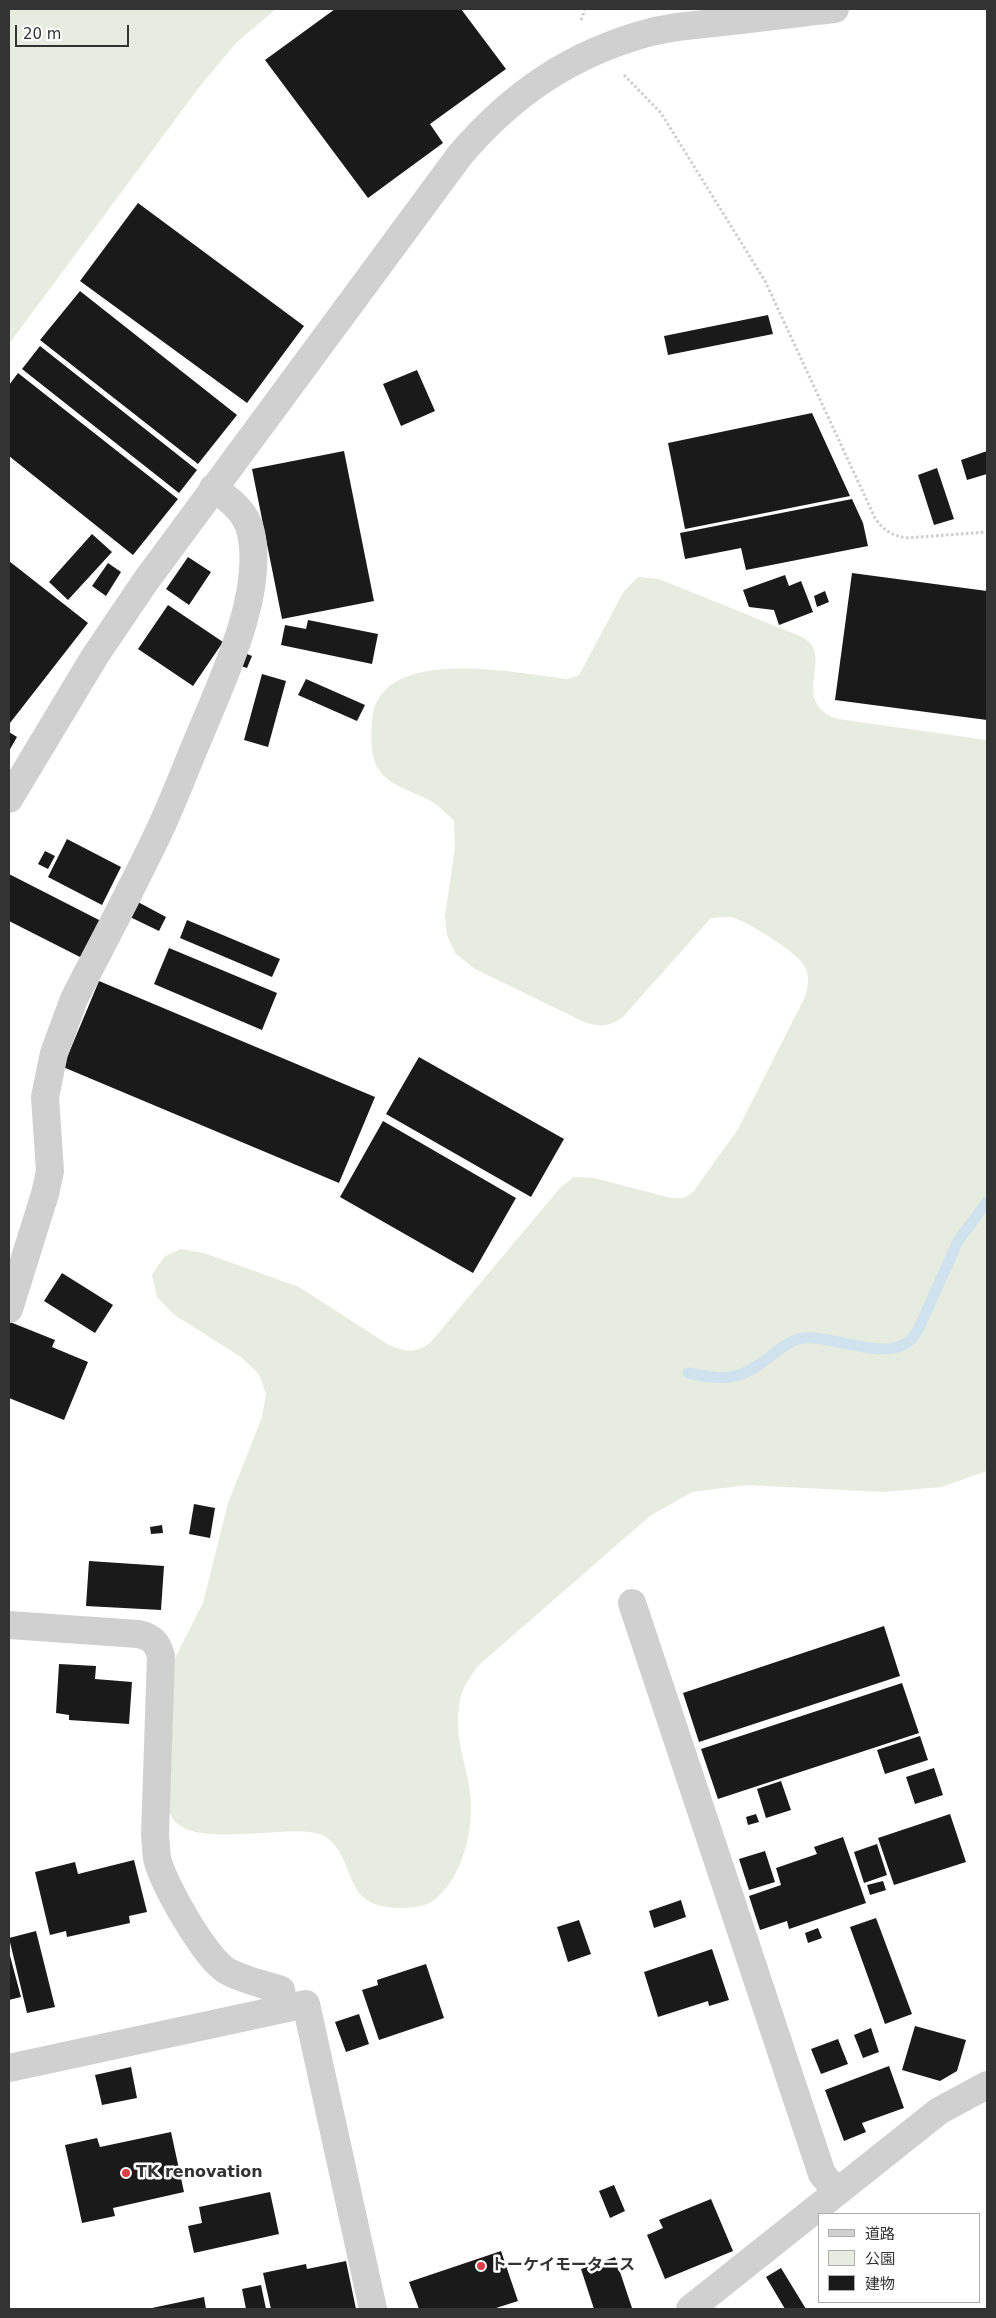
<!DOCTYPE html>
<html>
<head>
<meta charset="utf-8">
<style>
	body { margin:0 }
	#map { position:relative; width:996px; height:2318px; overflow:hidden; background:#fff; font-family:"DejaVu Sans","Noto Sans JP",sans-serif }
	canvas { display:block }
	.frame { position:absolute; inset:0; border:10px solid #333; pointer-events:none }
	.legend { position:absolute; left:818px; top:2213px; width:162px; height:90px; box-sizing:border-box; background:#fff; border:1px solid #adadad; margin:0; padding:6px 9px; list-style:none; font-size:15px; color:#333 }
	.legend li { display:flex; align-items:center; gap:10px; height:25px }
	.legend b { width:25px; border:1px solid #adadad }
	.scale { position:absolute; left:15px; top:25px; width:114px; height:22px; box-sizing:border-box; border:2px solid #333; border-top:0; padding-left:6px; font-size:15px; line-height:18px; white-space:nowrap; color:#333; -webkit-text-stroke:4px #fff; paint-order:stroke }
</style>
</head>
<body>
<div id="map">
<canvas width="996" height="2318"></canvas>
<div class="frame"></div>
<ul class="legend">
<li><b style="height:6px;background:#d0d0d0"></b>道路</li>
<li><b style="height:14px;background:#e6ecdf"></b>公園</li>
<li><b style="height:14px;background:#1a1a1a"></b>建物</li>
</ul>
<div class="scale">20 m</div>
</div>
<script>
const g = document.querySelector('canvas').getContext('2d');
g.lineJoin = 'round';
function paint(path, color) {
  g.fillStyle = color;
  g.fill(path, 'evenodd');
}
function trace(path, color, width, dash) {
  g.strokeStyle = color;
  g.lineWidth = width;
  g.lineCap = dash ? 'butt' : 'round';
  g.setLineDash(dash || []);
  g.stroke(path);
}
function drawText(font, color, halo, rows, align = 'center') {
  g.font = font + ' "DejaVu Sans","Noto Sans JP",sans-serif';
  g.lineWidth = 5;
  g.setLineDash([]);
  g.textBaseline = 'middle';
  g.strokeStyle = halo;
  g.fillStyle = color;
  for (const [text, x, y, turn = 0] of rows) {
    g.save();
    g.translate(x, y);
    g.rotate((+turn || 0) * Math.PI / 180);
    g.textAlign = isNaN(turn) ? turn : align;
    if (halo) g.strokeText(text, 0, 0);
    g.fillText(text, 0, 0);
    g.restore();
  }
}
const green = new Path2D(`
	M9 9H276L236 43 197 90 9 344Z
	M638 577 659 579 800 636C803 638 808 640 810 643 828 663 792 704 838 719L987 740V1471L941 1487 882 1492 747 1485 692 1492 650 1516 479 1665C464 1685 459 1693 458 1720 457 1749 472 1780 471 1809 471 1840 459 1882 433 1901 420 1910 392 1909 378 1905 345 1896 352 1855 327 1838 314 1828 280 1832 264 1833 239 1833 185 1842 171 1816 169 1811 169 1803 168 1797L172 1673 176 1656 203 1603 228 1503 262 1417 266 1394 259 1374 241 1357 173 1314 157 1297 152 1275 164 1257 180 1249 204 1253 299 1287 389 1345C407 1352 414 1354 430 1343L560 1188 574 1177 594 1178 671 1198H684L693 1192 738 1129 805 997C808 986 810 978 805 967 799 953 747 921 731 917 725 916 717 918 711 918L623 1017C609 1027 600 1027 584 1022L475 969 455 953 447 935 445 916 455 848 454 821C448 815 441 808 434 803 419 793 390 787 379 770 370 757 371 737 372 722 376 643 516 673 567 679L579 675 624 591Z`);
const stream = new Path2D(`
	M688 1373C732 1382 741 1379 776 1352 784 1346 793 1339 803 1338 832 1335 885 1361 908 1342 912 1339 915 1334 918 1330L958 1241 987 1202`);
const building = new Path2D(`
	M335 9H461L506 69 430 124 443 143 368 198 265 60Z
	M138 203 304 326 247 403 80 281Z
	M80 291 237 415 198 464 40 340Z
	M768 315 773 334 668 355 664 336Z
	M40 346 197 470 179 493 22 369Z
	M417 370 435 411 401 426 383 384Z
	M18 373 178 499 133 555 9 456V385Z
	M812 413 850 496 685 529 668 443Z
	M344 451 374 601 282 619 252 469Z
	M987 451V474L967 480 961 460Z
	M937 468 954 519 934 525 918 475Z
	M852 499 863 523 868 546 746 570 741 548 685 559 680 533Z
	M92 534 112 552 68 600 49 582Z
	M188 557 211 572 189 605 166 589Z
	M9 561 88 623 10 723 9 722Z
	M108 563 121 572 106 596 92 586Z
	M852 573 987 591V720L835 700Z
	M785 575 789 586 801 581 813 612 779 625 774 610 749 607 743 590Z
	M825 591 829 602 817 607 814 596Z
	M168 605 223 642 193 686 138 649Z
	M308 620 378 634 372 664 281 645 285 625 306 629Z
	M242 652 252 656 247 668 237 665Z
	M262 674 286 681 268 747 244 740Z
	M306 679 365 705 357 721 298 695Z
	M9 732 17 737 9 751Z
	M67 839 121 867 102 905 48 877Z
	M45 851 55 856 48 869 38 864Z
	M9 874 101 921 82 958 9 921Z
	M138 902 166 917 159 931 130 917Z
	M187 920 280 959 272 977 180 938Z
	M169 948 277 993 262 1030 154 984Z
	M99 981 375 1097 339 1183 63 1067Z
	M419 1057 564 1139 531 1197 386 1114Z
	M383 1121 516 1198 473 1273 340 1197Z
	M62 1273 113 1305 95 1333 44 1301Z
	M10 1322 55 1340 52 1347 88 1362 64 1420 9 1398Z
	M194 1504 215 1508 210 1538 189 1534Z
	M162 1525 163 1533 151 1534 150 1527Z
	M89 1561 164 1566 161 1610 86 1606Z
	M884 1626 900 1676 699 1742 683 1693Z
	M59 1664 96 1666 95 1679 132 1682 129 1724 69 1720V1715L56 1713Z
	M902 1683 919 1733 718 1799 701 1749Z
	M920 1736 928 1760 885 1774 877 1750Z
	M934 1768 943 1795 915 1804 906 1777Z
	M781 1781 791 1810 766 1818 757 1789Z
	M756 1814 759 1822 748 1825 746 1817Z
	M950 1814 966 1862 894 1885 878 1838Z
	M843 1837 866 1903 789 1929 787 1921 760 1930 749 1896 781 1885 776 1868 817 1854 814 1847Z
	M877 1844 887 1875 864 1883 854 1852Z
	M765 1851 775 1882 749 1890 739 1859Z
	M134 1860 147 1912 129 1916 130 1923 67 1937 66 1931 50 1935 35 1872 75 1862 78 1874Z
	M883 1881 886 1890 870 1895 867 1885Z
	M681 1900 686 1917 654 1928 649 1911Z
	M876 1918 912 2014 885 2024 850 1927Z
	M579 1920 591 1954 568 1962 557 1927Z
	M818 1928 822 1938 808 1943 805 1933Z
	M36 1931 55 2007 27 2013 9 1938Z
	M712 1949 729 2000 709 2006 708 2001 658 2017 644 1972Z
	M9 1952 21 1997 9 2000Z
	M426 1964 444 2018 379 2040 362 1990 378 1985 377 1980Z
	M359 2014 369 2044 346 2052 335 2022Z
	M915 2026 966 2040 957 2071 940 2081 902 2070Z
	M871 2028 879 2052 863 2058 854 2035Z
	M838 2039 848 2064 821 2074 811 2049Z
	M889 2066 904 2108 862 2123 866 2132 844 2141 825 2090Z
	M131 2067 137 2098 102 2105 95 2075Z
	M171 2132 184 2192 113 2208 115 2216 82 2223 65 2145 97 2138 100 2147Z
	M614 2185 625 2211 610 2218 599 2191Z
	M270 2192 279 2234 194 2253 188 2226 202 2223 199 2207Z
	M711 2199 733 2251 665 2279 647 2235 663 2228 659 2220Z
	M501 2251 518 2301 493 2309H419L409 2282Z
	M615 2257 632 2308 594 2309 581 2269Z
	M346 2261 356 2309H271L263 2273 306 2264 307 2269Z
	M781 2268 806 2309H785L766 2277Z
	M261 2285 266 2309H246L242 2289Z
	M204 2297 206 2309H152V2308Z`);
const path = new Path2D(`
	M581 20 585 9
	M624 75 661 113 765 281 875 518C883 530 891 535 906 538L987 532`);
const minor = new Path2D(`
	M9 799 95 656 145 582 460 155C513 93 572 53 651 32 674 26 698 25 722 22 760 18 797 13 835 9
	M9 1309 45 1194 50 1171 45 1097 54 1053 74 999C100 948 128 896 153 844 171 808 185 769 201 732 224 676 264 594 251 533 247 512 229 499 213 488
	M632 1603 822 2174 837 2192
	M9 1625 138 1634C152 1637 157 1642 161 1656L155 1835C156 1843 156 1851 157 1858 163 1884 205 1958 227 1971 243 1980 263 1984 281 1990L284 2008
	M9 2068 306 2004 373 2309
	M690 2309 939 2111 987 2085`);
const markers = [
	[126,2173,5,"#e63946"],
	[481,2266,5,"#e63946"]
];
const poiNames = [
	["TK renovation",136,2173],
	["トーケイモータース",491,2266]
];
paint(green, '#e6ecdf');
trace(stream, '#cfe2ee', 11);
paint(building, '#1a1a1a');
trace(path, '#cdcdcd', 3, [2.5, 2.5]);
trace(minor, '#d0d0d0', 28);
for (const [x, y, r, color] of markers) {
  const dot = new Path2D();
  dot.arc(x, y, r, 0, 2 * Math.PI);
  g.fillStyle = color;
  g.fill(dot);
  trace(dot, '#fff', 2);
}
drawText('bold 16px', '#333', '#fff', poiNames, 'left');
</script>
</body>
</html>
